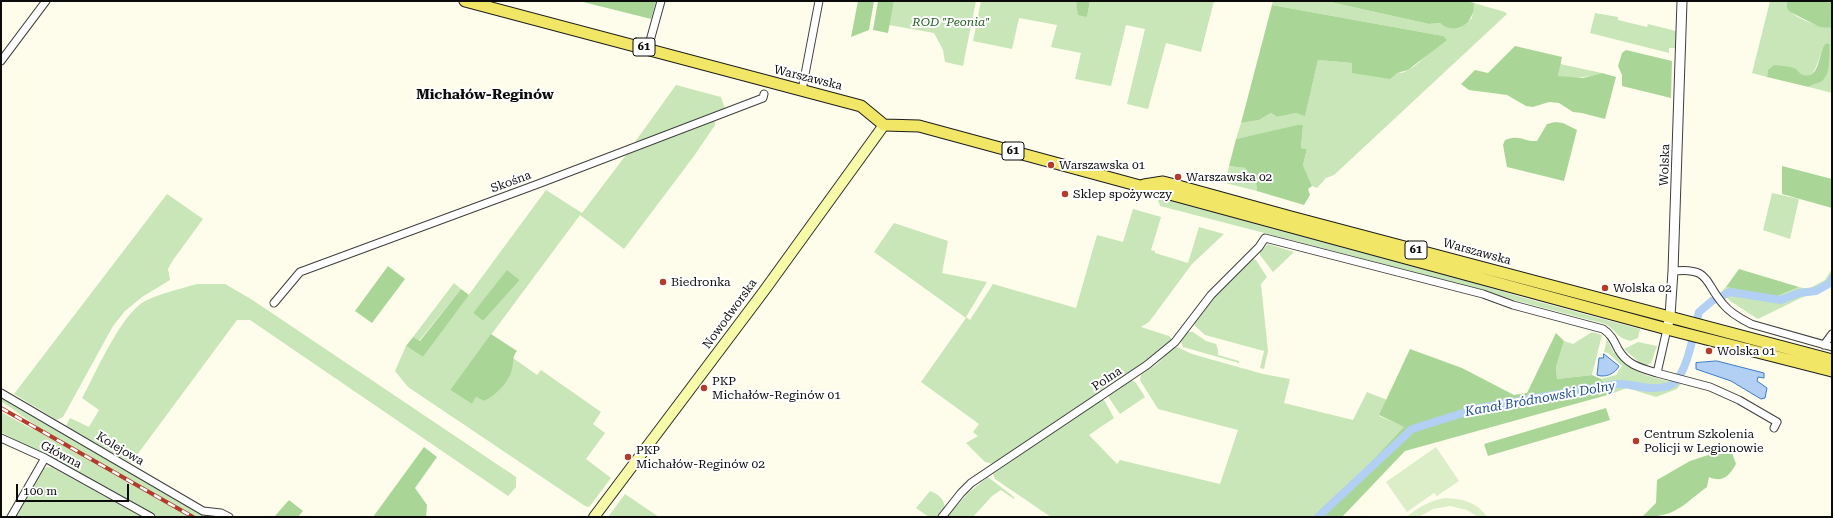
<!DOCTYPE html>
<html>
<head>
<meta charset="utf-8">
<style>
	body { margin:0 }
	#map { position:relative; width:1833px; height:518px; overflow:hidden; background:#fefdeb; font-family:"Roboto Serif",serif }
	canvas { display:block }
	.frame { position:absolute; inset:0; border:2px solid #0b0b0b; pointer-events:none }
	.scale { position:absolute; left:16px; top:484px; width:113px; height:18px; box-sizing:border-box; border:2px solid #0b0b0b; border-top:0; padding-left:5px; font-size:12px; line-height:14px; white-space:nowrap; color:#0b0b0b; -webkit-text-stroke:3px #fff; paint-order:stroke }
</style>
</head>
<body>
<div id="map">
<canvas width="1833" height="518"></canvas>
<div class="frame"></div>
<div class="scale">100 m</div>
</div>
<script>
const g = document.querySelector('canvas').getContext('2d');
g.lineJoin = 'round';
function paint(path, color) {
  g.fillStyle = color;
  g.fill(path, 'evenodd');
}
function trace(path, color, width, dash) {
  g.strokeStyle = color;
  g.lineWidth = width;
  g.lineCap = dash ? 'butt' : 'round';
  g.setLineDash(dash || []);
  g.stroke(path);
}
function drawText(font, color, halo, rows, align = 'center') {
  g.font = font + ' "Roboto Serif",serif';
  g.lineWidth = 4;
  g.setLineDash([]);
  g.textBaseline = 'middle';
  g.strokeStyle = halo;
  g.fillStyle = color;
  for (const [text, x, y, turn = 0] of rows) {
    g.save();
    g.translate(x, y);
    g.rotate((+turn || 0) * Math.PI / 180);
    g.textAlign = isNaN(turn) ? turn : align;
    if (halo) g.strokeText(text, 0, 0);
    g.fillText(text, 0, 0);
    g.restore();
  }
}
const green = new Path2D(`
	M894 1H976L963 66 945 62 943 50 934 33 889 25Z
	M981 1H1076V4L1087 17 1090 1H1214L1201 52 1166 43 1148 109 1127 104 1145 29 1126 25 1111 86 1075 79 1081 53 1051 47 1057 25 1019 18 1012 49 973 41Z
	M1273 1H1326L1429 24 1437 23 1461 27 1472 18 1474 3 1505 12 1507 14 1334 175 1326 178 1317 188 1312 186 1303 165 1307 149 1301 148 1303 125 1236 139 1241 123 1259 120 1271 113 1277 117 1296 113 1305 115 1318 60 1352 63 1402 73C1419 66 1431 51 1443 36L1272 5Z
	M1770 1H1787C1787 5 1787 7 1789 10 1794 18 1823 28 1832 28V93L1809 87 1813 83 1818 82 1828 68 1830 44 1826 43C1819 48 1816 93 1797 70H1768L1767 77 1752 73Z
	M1595 13 1618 17V20L1647 27 1648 24 1676 31 1675 48H1669V53L1590 33Z
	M1560 64 1602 73C1586 77 1574 80 1558 76Z
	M676 85 721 97 725 109 632 146Z
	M715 121V125L694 156 624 249 580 215 450 390 472 404 476 397 484 401C501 393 511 378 513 358L537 375 541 370 601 412 593 424 605 433 586 459 611 478 589 507 585 506 408 387 395 371 406 346 423 357 546 190 582 213 626 155ZM508 271 520 280 483 321 473 313Z
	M1229 166 1245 168 1256 182 1257 191 1225 183Z
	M1772 193 1799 199 1790 239 1763 230Z
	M167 194 203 219 173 260 168 269 170 280 142 297 125 311 113 326 63 417 57 420 14 394Z
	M1157 197 1468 281 1521 297 1640 329 1638 338 1630 341C1614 336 1618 331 1605 324L1510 299 1484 290 1168 208 1160 206Z
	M1133 209 1161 217 1151 250 1155 251V253L1188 263 1199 227 1224 234 1192 264 1149 322 1141 327 1169 336 1172 339 1139 366 993 464 985 462 966 443 978 436 973 432 979 424 921 382 966 318 874 252 894 223 948 241 942 273 987 282 966 317 970 320 993 284 1076 308 1097 235 1123 242Z
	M1268 244 1294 252 1273 272 1260 255V252Z
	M1253 259 1256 260 1267 277 1261 284 1268 351 1264 369 1260 368 1264 351 1205 335 1195 326 1194 323 1218 292Z
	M1832 269V283L1824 291 1811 295 1809 294 1758 319 1730 301 1722 291 1726 287 1775 297 1799 287 1808 289 1825 280Z
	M454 283 461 289 419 341 413 337Z
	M197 284H225L251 299 516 477V487L508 496 250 320H237L131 463 66 426 70 418 89 427 99 410 82 398C96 373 120 315 145 301 161 293 180 289 197 284Z
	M1188 332H1193L1206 341 1216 344 1218 350V355L1239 361V363L1183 347 1180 340Z
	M1592 332 1602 335 1592 375 1557 379 1556 367 1564 341 1573 344Z
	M1607 339 1614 353 1616 352C1629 375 1657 378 1681 384L1677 389 1656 397 1627 388 1611 394 1601 379 1616 375 1622 366 1608 353 1604 352Z
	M1638 342 1657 346 1651 363 1647 365 1639 362 1624 349Z
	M1175 346 1192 354 1263 374 1290 379 1284 403 1353 420 1367 392 1387 400 1379 416 1405 427 1361 473 1312 517H1051L995 479 993 474 1100 400H1104L1114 418 1089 435 1117 464 1120 460 1220 484 1238 430 1158 409 1140 380 1141 375 1157 364Z
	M1131 380 1136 383 1145 397 1120 414 1109 398V394Z
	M1 395 209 517H158L1 432V412L32 429 35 425 1 401Z
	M51 467 142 517H16L43 468Z
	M988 477 1014 497V499L1001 490 992 496 973 517H947L968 493Z
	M930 491C938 494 944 498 945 508L937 517H929L916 508Z
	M625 494 659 517H608Z`);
const forest = new Path2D(`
	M579 1H656L651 19Z
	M858 1H874L869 30 851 37Z
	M878 1H894L888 33 873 30Z
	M1076 1H1090L1087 17 1078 15Z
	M1326 1H1467L1474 3C1475 18 1463 33 1446 27 1443 26 1442 23 1438 23 1435 23 1432 24 1429 24Z
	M1787 1H1832V28L1820 27 1790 12 1787 8Z
	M1272 5 1443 36 1447 40 1408 70 1397 73 1390 79 1352 73V63L1318 60 1305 116 1296 113 1277 117 1271 113 1259 120 1241 123Z
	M1826 43 1830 44C1829 53 1831 73 1823 80 1819 84 1813 83 1809 87L1767 77 1768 70 1774 65C1781 66 1790 66 1796 69 1799 71 1800 74 1803 75 1821 80 1818 50 1826 43Z
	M1515 46 1562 57 1558 76 1583 78 1602 73 1616 77 1605 119 1582 113 1573 112 1559 103 1549 102 1533 107 1526 106 1507 95 1469 90 1461 84 1475 70 1488 73Z
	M1626 50 1672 61 1671 98 1622 86V75L1618 66 1622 53Z
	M1555 122 1563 123 1577 130 1564 181 1507 167 1503 145 1505 140C1521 134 1523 142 1537 141L1547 124Z
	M1298 125H1303L1301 148 1307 149 1303 165 1312 186 1308 189 1310 195 1304 205 1257 191 1256 182 1245 168 1229 166 1236 139Z
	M1782 166 1832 179V208L1782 194Z
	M388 266 405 279 372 323 355 311Z
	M1739 269 1799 287 1775 297 1726 287Z
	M507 270 520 280 483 321 473 313Z
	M461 289 469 295 423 357 406 346 413 337 420 341Z
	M1556 333 1564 341 1556 367 1557 379 1592 375 1601 379 1611 394 1405 451 1342 517H1312L1361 473 1404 427 1379 415 1410 349 1462 368 1514 395 1527 393Z
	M491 334 517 351C512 356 514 362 512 369 509 382 496 396 484 401L476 397 472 404 450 390Z
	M1606 408 1610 420 1488 456 1484 444Z
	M424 447 437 457 415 488 427 505 426 517H373Z
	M1714 453H1732L1736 464C1729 476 1723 483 1709 477L1707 487C1682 505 1677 517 1642 517L1656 503 1657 480 1690 461Z
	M289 500 303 511 298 517H274Z`);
const pitch = new Path2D(`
	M1436 447 1459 481 1437 496 1434 493 1407 512 1386 482Z
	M1445 498C1463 499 1477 502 1487 517H1478L1467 510 1450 506 1433 509 1419 517H1406C1419 507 1429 501 1445 498Z`);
const water = new Path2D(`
	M1604 354 1619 366C1615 374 1605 378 1597 375L1599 358H1603Z
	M1717 361 1764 373V378L1758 377 1757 381 1767 388 1765 398 1761 399 1731 381 1696 369V363Z`);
const canal = new Path2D(`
	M1318 517 1412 429 1479 408 1616 384C1629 383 1640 388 1652 388 1658 388 1668 388 1673 384 1688 372 1694 330 1699 312L1712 301 1730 292 1781 300 1799 293 1816 291 1830 283 1832 279`);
const minor = new Path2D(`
	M648 48 661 1
	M1 61 46 1
	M802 90 819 1
	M1673 271C1710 267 1704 282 1723 304 1730 313 1741 319 1751 324L1832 347
	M274 303 300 272 538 184 763 98 764 94
	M1667 329 1657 373 1710 387 1739 400 1777 422 1774 428
	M1824 345 1832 334
	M1 393 203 511 221 513 229 517
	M1 438 45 458 151 517
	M11 517 45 458
	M942 517 961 493 971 483 1147 365 1175 342 1211 295 1259 247 1265 238 1483 294 1513 305 1603 329C1611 334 1614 341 1618 349 1627 365 1640 368 1657 373`);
const tertiary = new Path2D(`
	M1667 329 1670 316 1673 271 1682 1`);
const secondary = new Path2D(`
	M594 517 764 291 884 125`);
const primary = new Path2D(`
	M465 1 861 106 884 125 919 126 1667 329 1832 371
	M1144 185 1163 182 1171 184 1291 217 1832 360`);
const rail = new Path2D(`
	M1 408 193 517`);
const markers = [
	[1051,165,4,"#b43a2b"],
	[1178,177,4,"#b43a2b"],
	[1065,194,4,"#b43a2b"],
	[663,282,4,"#b43a2b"],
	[1605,288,4,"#b43a2b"],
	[1709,351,4,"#b43a2b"],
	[704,388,4,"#b43a2b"],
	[1636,441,4,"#b43a2b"],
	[628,457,4,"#b43a2b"]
];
const shields = [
	[644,47,22],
	[1013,151,22],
	[1416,250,22]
];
const shieldNames = [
	["61",644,47],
	["61",1013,151],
	["61",1416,250]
];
const parkNames = [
	["ROD \"Peonia\"",951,22]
];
const streetNames = [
	["Warszawska",808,78,14],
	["Wolska",1665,165,-88],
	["Skośna",511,182,-20],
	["Warszawska",1477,252,15],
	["Nowodworska",730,314,-54],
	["Polna",1107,379,-34],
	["Kolejowa",120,449,31],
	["Główna",61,455,28]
];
const poiNames = [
	["Warszawska 01",1059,165],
	["Warszawska 02",1186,177],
	["Sklep spożywczy",1073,194],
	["Biedronka",671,282],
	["Wolska 02",1613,288],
	["Wolska 01",1717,351],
	["PKP",712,381],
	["Michałów-Reginów 01",712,395],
	["Centrum Szkolenia",1644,434],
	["Policji w Legionowie",1644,448],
	["PKP",636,450],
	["Michałów-Reginów 02",636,464]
];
const waterNames = [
	["Kanał Bródnowski Dolny",1540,399,-10]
];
const quarterNames = [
	["Michałów-Reginów",485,95]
];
paint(green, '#c8e6b7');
paint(forest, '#a9d697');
paint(pitch, '#dbeec8');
paint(water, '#b2d0f3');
trace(water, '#3d7ac6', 1);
trace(canal, '#b2d0f3', 8);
trace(minor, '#3e3e3e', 9);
trace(tertiary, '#3e3e3e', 11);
trace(secondary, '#2d2d2d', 12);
trace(primary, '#1c1c1c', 13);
trace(minor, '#fff', 7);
trace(tertiary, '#fff', 9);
trace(secondary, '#f7fba9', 10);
trace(primary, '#f2e667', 11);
trace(rail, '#b43a2b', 4);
trace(rail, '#fff', 2.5, [8]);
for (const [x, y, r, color] of markers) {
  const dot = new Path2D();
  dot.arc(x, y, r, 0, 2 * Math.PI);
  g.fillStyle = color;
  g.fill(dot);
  trace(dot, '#fff', 1.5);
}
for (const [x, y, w] of shields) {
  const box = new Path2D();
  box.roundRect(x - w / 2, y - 9, w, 18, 3);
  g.fillStyle = '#fff';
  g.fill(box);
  trace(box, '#0b0b0b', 1);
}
drawText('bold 11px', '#0b0b0b', null, shieldNames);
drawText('italic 12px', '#235f20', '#fff', parkNames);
drawText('12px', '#0b0b0b', '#fff', streetNames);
drawText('12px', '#0b0b0b', '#fff', poiNames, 'left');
drawText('italic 13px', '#1b4d96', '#fff', waterNames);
drawText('bold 14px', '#0b0b0b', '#fff', quarterNames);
</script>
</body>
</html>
